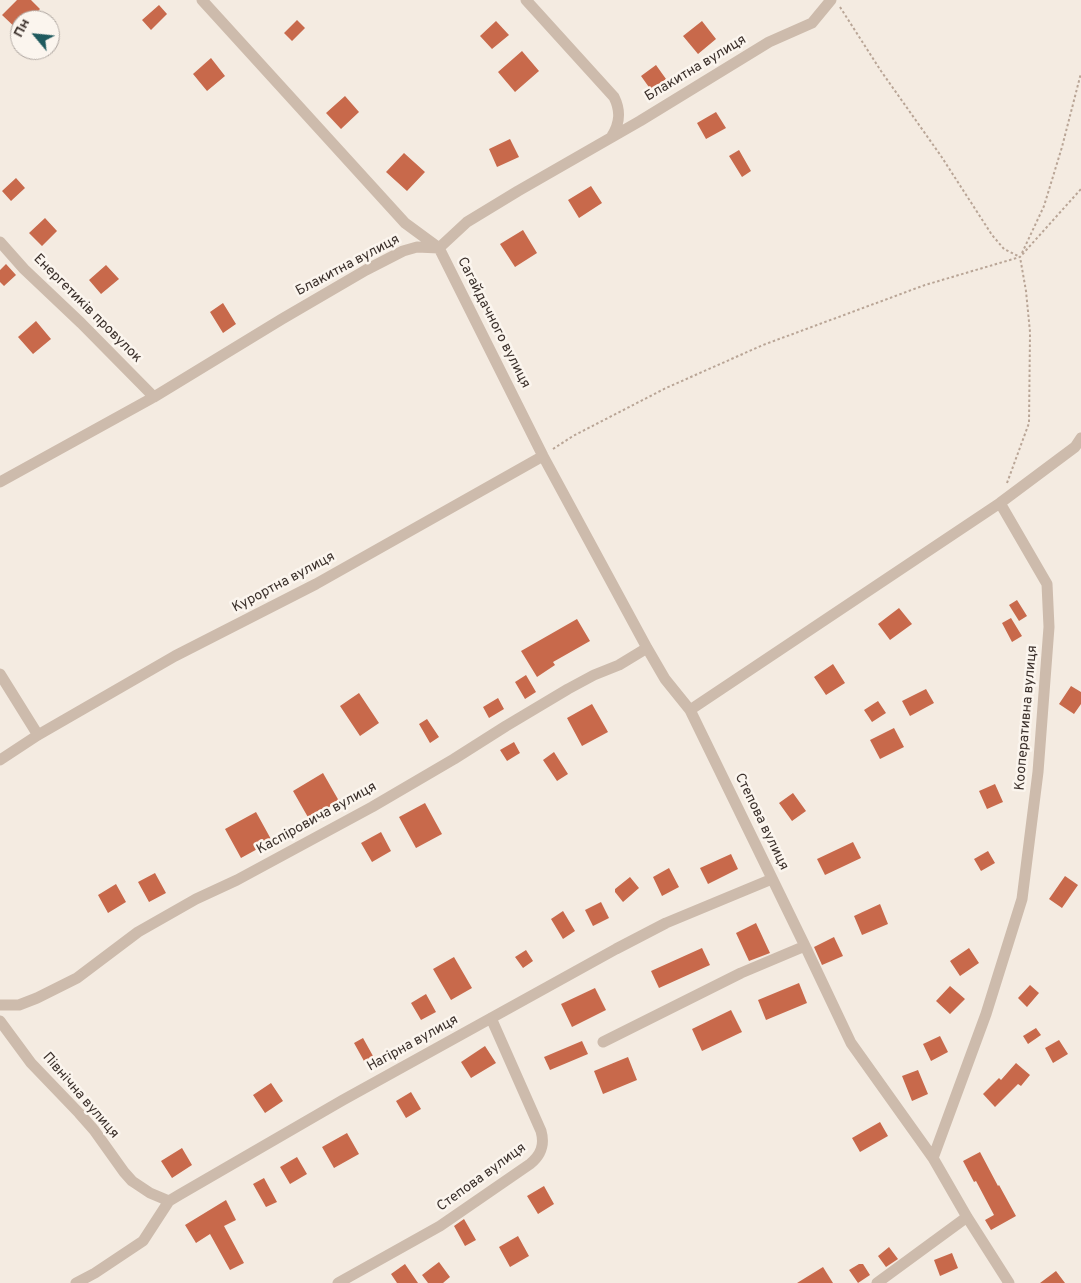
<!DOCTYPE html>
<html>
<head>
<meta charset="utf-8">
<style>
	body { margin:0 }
	#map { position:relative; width:1081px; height:1283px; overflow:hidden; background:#f4ebe1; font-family:Overpass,sans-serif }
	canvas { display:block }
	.north { position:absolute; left:10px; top:10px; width:50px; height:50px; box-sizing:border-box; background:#fbf5ee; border:1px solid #aea6a0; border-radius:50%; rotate:298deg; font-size:14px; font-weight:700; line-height:20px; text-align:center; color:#3b302b }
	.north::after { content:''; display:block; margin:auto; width:18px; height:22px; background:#1f5a5e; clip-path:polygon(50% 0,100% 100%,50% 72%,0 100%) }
</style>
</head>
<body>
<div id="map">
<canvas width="1081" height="1283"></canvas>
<div class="north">Пн</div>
</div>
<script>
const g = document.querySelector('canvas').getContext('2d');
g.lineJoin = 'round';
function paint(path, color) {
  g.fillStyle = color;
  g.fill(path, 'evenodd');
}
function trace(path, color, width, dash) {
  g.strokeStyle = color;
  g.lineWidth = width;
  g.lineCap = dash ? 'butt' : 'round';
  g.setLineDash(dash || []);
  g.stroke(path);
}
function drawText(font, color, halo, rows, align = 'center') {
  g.font = font + ' Overpass,sans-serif';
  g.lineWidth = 5;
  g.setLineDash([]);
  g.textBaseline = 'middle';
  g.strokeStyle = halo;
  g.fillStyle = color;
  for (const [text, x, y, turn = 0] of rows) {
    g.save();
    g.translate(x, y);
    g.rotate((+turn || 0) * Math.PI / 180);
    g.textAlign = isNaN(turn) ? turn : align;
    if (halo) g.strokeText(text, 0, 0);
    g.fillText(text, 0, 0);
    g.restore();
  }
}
const building = new Path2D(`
	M17 0H31L40 9 30 20H20V32L2 15Z
	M159 5 167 14 151 30 142 20Z
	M297 20 305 28 292 41 284 33Z
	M496 21 509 35 492 49 480 36Z
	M702 21 716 39 698 54 683 36Z
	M522 51 539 71 515 92 498 72Z
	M211 58 225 76 207 91 193 74Z
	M656 65 666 79 651 90 641 76Z
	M345 96 359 112 341 129 326 113Z
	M716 112 726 128 706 139 697 123Z
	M510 139 519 157 497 167 489 149Z
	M739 150 751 171 742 177 729 156Z
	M404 153 425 172 407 191 386 172Z
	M16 178 25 188 11 201 2 191Z
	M591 186 602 203 579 218 568 200Z
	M45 218 57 231 42 246 29 233Z
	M523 230 537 253 515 267 500 244Z
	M6 264 16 275 4 286 0 282V270Z
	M106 265 119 279 101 294 89 280Z
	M223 303 236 324 223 333 210 312Z
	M36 321 51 339 33 354 18 337Z
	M1017 600 1027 616 1019 621 1009 605Z
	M899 608 912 624 890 640 878 624Z
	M1011 618 1022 636 1012 642 1002 623Z
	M577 619 590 641 553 662 555 665 537 677 521 651Z
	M833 664 845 683 826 695 814 677Z
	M526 675 536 692 525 699 515 682Z
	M1071 686 1081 692V704L1074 714 1059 704Z
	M926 689 934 703 910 716 902 701Z
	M359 693 379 723 360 736 340 706Z
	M498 698 504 709 489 718 483 707Z
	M878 701 886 713 872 722 864 710Z
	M592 704 608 732 582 746 567 718Z
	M427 719 439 737 430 743 419 724Z
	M894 728 904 747 880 759 870 740Z
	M514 742 520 753 507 761 500 750Z
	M554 752 568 774 557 781 543 760Z
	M323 773 339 801 309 819 293 791Z
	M995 784 1003 802 987 809 979 791Z
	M793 793 806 811 792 821 779 803Z
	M425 803 442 834 416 848 399 817Z
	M256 812 272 841 241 858 225 829Z
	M381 832 391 851 372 862 361 843Z
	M853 842 861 858 825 875 817 859Z
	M988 851 995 863 981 871 974 859Z
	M731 854 738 869 708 884 700 868Z
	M669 868 679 887 662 896 653 877Z
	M155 873 166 893 149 902 138 882Z
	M1065 876 1078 885 1062 908 1049 899Z
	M630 877 639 888 623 902 615 892V889Z
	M116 884 126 902 108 913 98 895Z
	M601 902 609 918 593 926 585 910Z
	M880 904 888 924 862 935 854 916Z
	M563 911 575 931 563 939 551 919Z
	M756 923 770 953 749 961 736 933Z
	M834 937 843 956 822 965 814 947Z
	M702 948 710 965 659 988 651 971Z
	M969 948 979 963 960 976 950 961Z
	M526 950 533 961 523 968 515 957Z
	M454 957 472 988 451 1000 433 969Z
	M799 983 807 1003 766 1020 758 1000Z
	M1030 985 1039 993 1027 1007 1018 998Z
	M950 986 965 999 950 1014 936 1001Z
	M595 988 606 1010 572 1027 561 1004Z
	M426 994 436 1012 421 1020 411 1003Z
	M731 1010 742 1032 702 1051 692 1029Z
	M1036 1028 1041 1035 1028 1044 1023 1036Z
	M940 1036 948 1052 931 1061 923 1044Z
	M363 1038 373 1056 364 1061 354 1043Z
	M1059 1040 1068 1054 1053 1063 1045 1048Z
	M582 1041 588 1054 550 1070 544 1057Z
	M485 1046 496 1063 471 1078 461 1062Z
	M628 1057 637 1080 603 1094 594 1071Z
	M1016 1063 1030 1075 1021 1086 1018 1084 995 1107 983 1094 999 1078 1001 1080Z
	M918 1070 928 1094 912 1101 902 1076Z
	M271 1083 283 1101 265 1113 253 1095Z
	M411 1092 421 1109 406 1118 396 1101Z
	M880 1122 888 1136 860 1152 852 1138Z
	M347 1133 359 1154 334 1168 322 1147Z
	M182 1148 192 1165 172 1178 161 1161Z
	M980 1152 998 1186 999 1185 1016 1216 991 1230 985 1220 994 1215 976 1181 974 1182 963 1161Z
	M297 1157 307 1174 290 1184 280 1167Z
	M264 1178 277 1202 266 1207 253 1184Z
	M544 1186 554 1204 538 1214 527 1196Z
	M226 1200 236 1220 224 1226 244 1263 230 1270 210 1234 196 1243 185 1225Z
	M464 1219 476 1240 465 1246 454 1226Z
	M518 1236 529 1256 510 1267 499 1247Z
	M889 1247 898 1259 886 1267 878 1256Z
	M952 1253 958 1268 940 1276 934 1260Z
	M439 1262 450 1277 443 1283H428L422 1275Z
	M405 1264 418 1283H397L391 1274Z
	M859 1264H863L870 1275 858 1283 849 1270Z
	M823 1267 833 1283H797Z
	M1056 1271 1065 1283H1040Z`);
const path = new Path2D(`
	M840 7 881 71 941 156 992 235 1004 249 1020 257
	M1022 253 1044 206 1062 147 1081 73
	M553 449 573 436 666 388 763 345 925 285 1020 257 1081 189
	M1007 483 1029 423 1030 332 1026 291 1020 257`);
const minor = new Path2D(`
	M202 0 405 223 439 248 543 456 647 648 665 679 690 710 805 946 851 1043 933 1158
	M526 0 614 97C621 111 620 123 612 136
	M0 242 24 269 81 323 154 397
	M0 482 154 397 282 319 366 270 403 251 417 247 439 248 467 222 518 191 640 121 769 42 812 23 831 0
	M1000 503 1047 584 1049 627 1038 772 1022 899 986 1014 933 1158 967 1217 1009 1283
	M0 674 38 735
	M690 710 1000 503 1075 447 1081 438
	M0 760 38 735 175 656 316 584 543 456
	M0 1005H19L37 998 77 978 138 932 196 899 237 880 372 807 454 759 506 726 568 689 594 675 619 665 647 648
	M0 1021 31 1063 79 1113 94 1130 124 1172 132 1181 150 1193 169 1201
	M603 1042 741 973 805 946
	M76 1283 95 1273 143 1241 169 1201 179 1195 343 1100 616 949 666 923 772 879
	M338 1283 440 1226 530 1164C541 1155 545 1145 541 1131L491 1018
	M877 1283 967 1217`);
const streetNames = [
	["Блакитна вулиця",696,69,-31],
	["Блакитна вулиця",348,266,-28],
	["Енергетиків провулок",87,309,45],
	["Сагайдачного вулиця",493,323,63],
	["Курортна вулиця",284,583,-28],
	["Кооперативна вулиця",1027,718,-85],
	["Каспіровича вулиця",317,819,-29],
	["Степова вулиця",761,822,64],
	["Нагірна вулиця",413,1044,-29],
	["Північна вулиця",80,1096,49],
	["Степова вулиця",482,1178,-36]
];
paint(building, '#c8694b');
trace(path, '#b9a596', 2, [2.5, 2.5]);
trace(minor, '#cdbbac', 11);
drawText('14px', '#3b302b', '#fbf5ee', streetNames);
</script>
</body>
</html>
